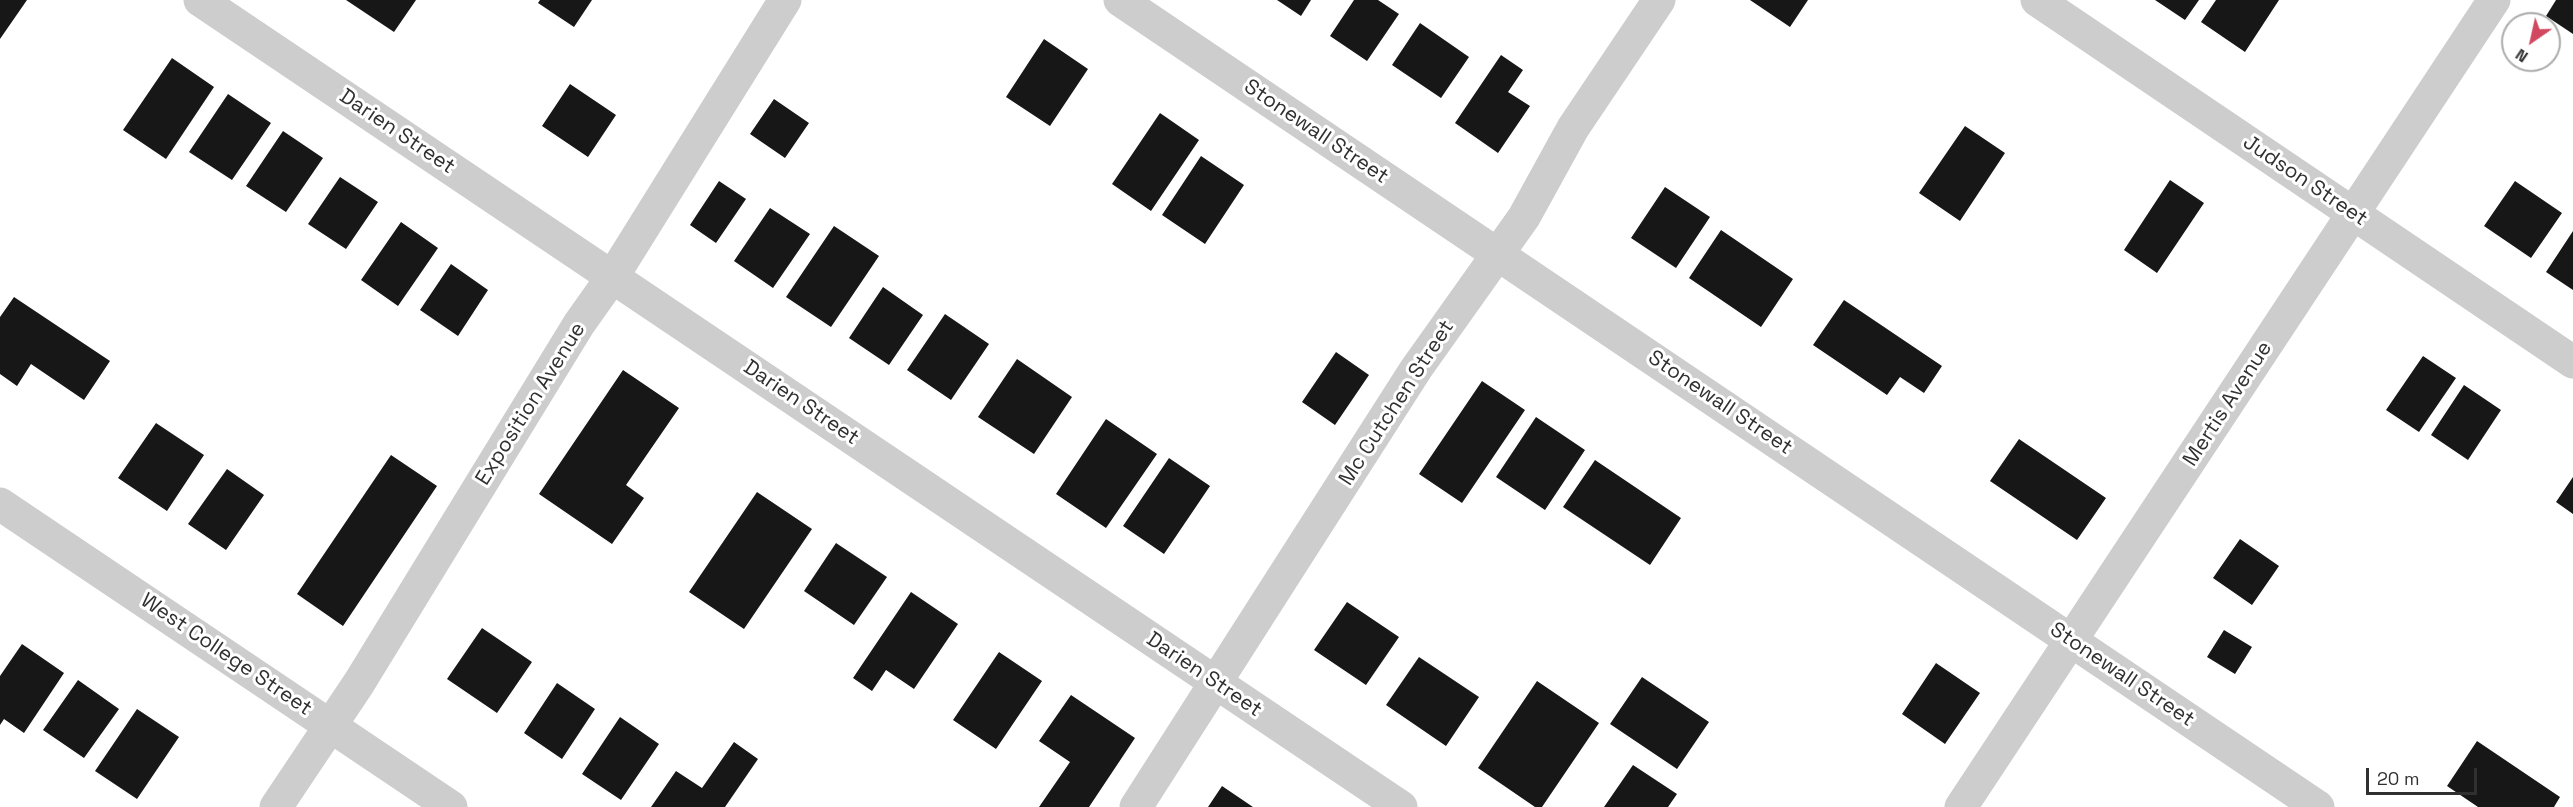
<!DOCTYPE html>
<html>
<head>
<meta charset="utf-8">
<style>
	body { margin:0 }
	#map { position:relative; width:2573px; height:807px; overflow:hidden; background:#fff; font-family:"Space Grotesk",sans-serif }
	canvas { display:block }
	.north { position:absolute; left:2501px; top:12px; width:60px; height:60px; box-sizing:border-box; background:#fff; border:2px solid #acacac; border-radius:50%; rotate:214deg; font-size:16px; font-weight:700; line-height:24px; text-align:center; color:#303030 }
	.north::after { content:''; display:block; margin:auto; width:21px; height:27px; background:#d1485f; clip-path:polygon(50% 0,100% 100%,50% 72%,0 100%) }
	.scale { position:absolute; left:2366px; top:768px; width:111px; height:27px; box-sizing:border-box; border:3px solid #303030; border-top:0; padding-left:8px; font-size:18px; line-height:21px; white-space:nowrap; color:#303030; -webkit-text-stroke:4px #fff; paint-order:stroke }
</style>
</head>
<body>
<div id="map">
<canvas width="2573" height="807"></canvas>
<div class="north">N</div>
<div class="scale">20 m</div>
</div>
<script>
const g = document.querySelector('canvas').getContext('2d');
g.lineJoin = 'round';
function paint(path, color) {
  g.fillStyle = color;
  g.fill(path, 'evenodd');
}
function trace(path, color, width, dash) {
  g.strokeStyle = color;
  g.lineWidth = width;
  g.lineCap = dash ? 'butt' : 'round';
  g.setLineDash(dash || []);
  g.stroke(path);
}
function drawText(font, color, halo, rows, align = 'center') {
  g.font = font + ' "Space Grotesk",sans-serif';
  g.lineWidth = 6;
  g.setLineDash([]);
  g.textBaseline = 'middle';
  g.strokeStyle = halo;
  g.fillStyle = color;
  for (const [text, x, y, turn = 0] of rows) {
    g.save();
    g.translate(x, y);
    g.rotate((+turn || 0) * Math.PI / 180);
    g.textAlign = isNaN(turn) ? turn : align;
    if (halo) g.strokeText(text, 0, 0);
    g.fillText(text, 0, 0);
    g.restore();
  }
}
const building = new Path2D(`
	M0 0H27L0 39Z
	M346 0H416L394 32Z
	M540 0H592L574 27 538 3Z
	M1277 0H1311L1301 16Z
	M1354 0H1378L1399 14 1367 61 1330 36Z
	M1750 0H1808L1790 27Z
	M2155 0H2199L2185 20Z
	M2216 0H2279L2245 52 2201 22Z
	M2556 0H2573V34L2546 16Z
	M1420 23 1469 57 1441 98 1392 65Z
	M1044 39 1088 69 1050 126 1006 97Z
	M1501 55 1523 70 1508 92 1530 106 1498 153 1455 123Z
	M172 58 214 87 166 159 123 130Z
	M570 84 616 115 588 157 542 126Z
	M228 94 271 123 232 180 189 152Z
	M774 99 809 123 785 158 750 134Z
	M1160 113 1199 140 1151 211 1112 184Z
	M1965 126 2005 153 1960 221 1919 193Z
	M283 131 323 158 286 212 246 186Z
	M1201 156 1244 185 1205 244 1162 215Z
	M340 177 378 202 346 249 308 224Z
	M2170 180 2204 203 2157 273 2124 250Z
	M719 181 746 199 716 243 690 225Z
	M2515 181 2562 213 2531 258 2484 226Z
	M1665 187 1710 217 1676 268 1631 238Z
	M770 208 810 234 773 288 734 261Z
	M401 222 438 248 398 306 361 280Z
	M834 226 879 256 831 327 786 297Z
	M1721 230 1793 279 1761 327 1689 278Z
	M2573 231V290L2546 272Z
	M451 264 488 290 458 336 420 310Z
	M883 287 923 315 889 365 849 338Z
	M14 297 110 361 84 400 31 364 17 386 0 374V317Z
	M1844 300 1942 366 1924 393 1900 377 1887 395 1813 345Z
	M945 314 989 344 951 400 907 370Z
	M1336 352 1369 375 1335 425 1302 402Z
	M2423 356 2456 378 2419 432 2386 410Z
	M1017 359 1072 397 1034 454 978 417Z
	M623 370 679 408 626 485 644 498 612 544 539 494Z
	M1482 381 1525 410 1462 503 1419 474Z
	M2464 385 2501 410 2468 460 2431 435Z
	M1536 417 1585 450 1545 510 1496 477Z
	M1106 419 1157 454 1106 528 1056 494Z
	M156 423 204 455 167 511 118 478Z
	M2019 439 2106 498 2077 540 1990 481Z
	M391 455 437 486 343 626 297 594Z
	M1169 458 1210 486 1164 554 1123 526Z
	M1595 460 1681 518 1650 565 1563 507Z
	M227 469 264 495 226 550 188 524Z
	M2573 477V514L2556 502Z
	M757 492 812 529 744 629 689 592Z
	M2240 539 2279 566 2252 605 2213 578Z
	M836 543 887 577 854 625 804 591Z
	M911 592 958 624 914 689 886 670 872 691 853 678Z
	M1347 602 1399 637 1366 685 1314 650Z
	M482 628 532 662 497 713 447 679Z
	M2224 630 2252 647 2235 674 2207 657Z
	M22 644 64 673 24 733 4 719 0 725V676Z
	M999 652 1042 681 996 749 953 720Z
	M1419 657 1479 697 1446 746 1386 705Z
	M1936 663 1980 693 1945 744 1902 714Z
	M1642 677 1709 722 1677 769 1610 724Z
	M78 680 119 709 84 758 43 730Z
	M1537 681 1599 723 1542 807H1535L1478 768Z
	M557 683 595 709 562 759 524 733Z
	M1071 695 1135 738 1089 807H1039L1070 762 1039 741Z
	M137 709 179 737 137 799 95 771Z
	M620 717 659 744 621 800 582 774Z
	M2477 741 2560 797 2554 807H2478L2447 786Z
	M734 742 758 759 725 807H651L676 771 702 788Z
	M1633 765 1677 794 1668 807H1604Z
	M1222 786 1253 807H1208Z`);
const street = new Path2D(`
	M200 0 1401 807
	M1120 0 2318 807
	M2037 0 2573 362
	M0 504 451 807
	M276 807 359 683 579 324 613 276 785 0
	M1136 807 1416 369 1524 217 1573 128 1659 0
	M1961 807 2494 0`);
const streetNames = [
	["Darien Street",397,132,34],
	["Stonewall Street",1316,132,34],
	["Judson Street",2305,181,34],
	["Darien Street",801,403,34],
	["Mc Cutchen Street",1397,403,-57],
	["Stonewall Street",1720,403,34],
	["Exposition Avenue",531,404,-58],
	["Mertis Avenue",2228,404,-57],
	["West College Street",226,655,34],
	["Darien Street",1204,675,34],
	["Stonewall Street",2122,675,34]
];
paint(building, '#171717');
trace(street, '#cdcdcd', 33);
drawText('21px', '#303030', '#fff', streetNames);
</script>
</body>
</html>
